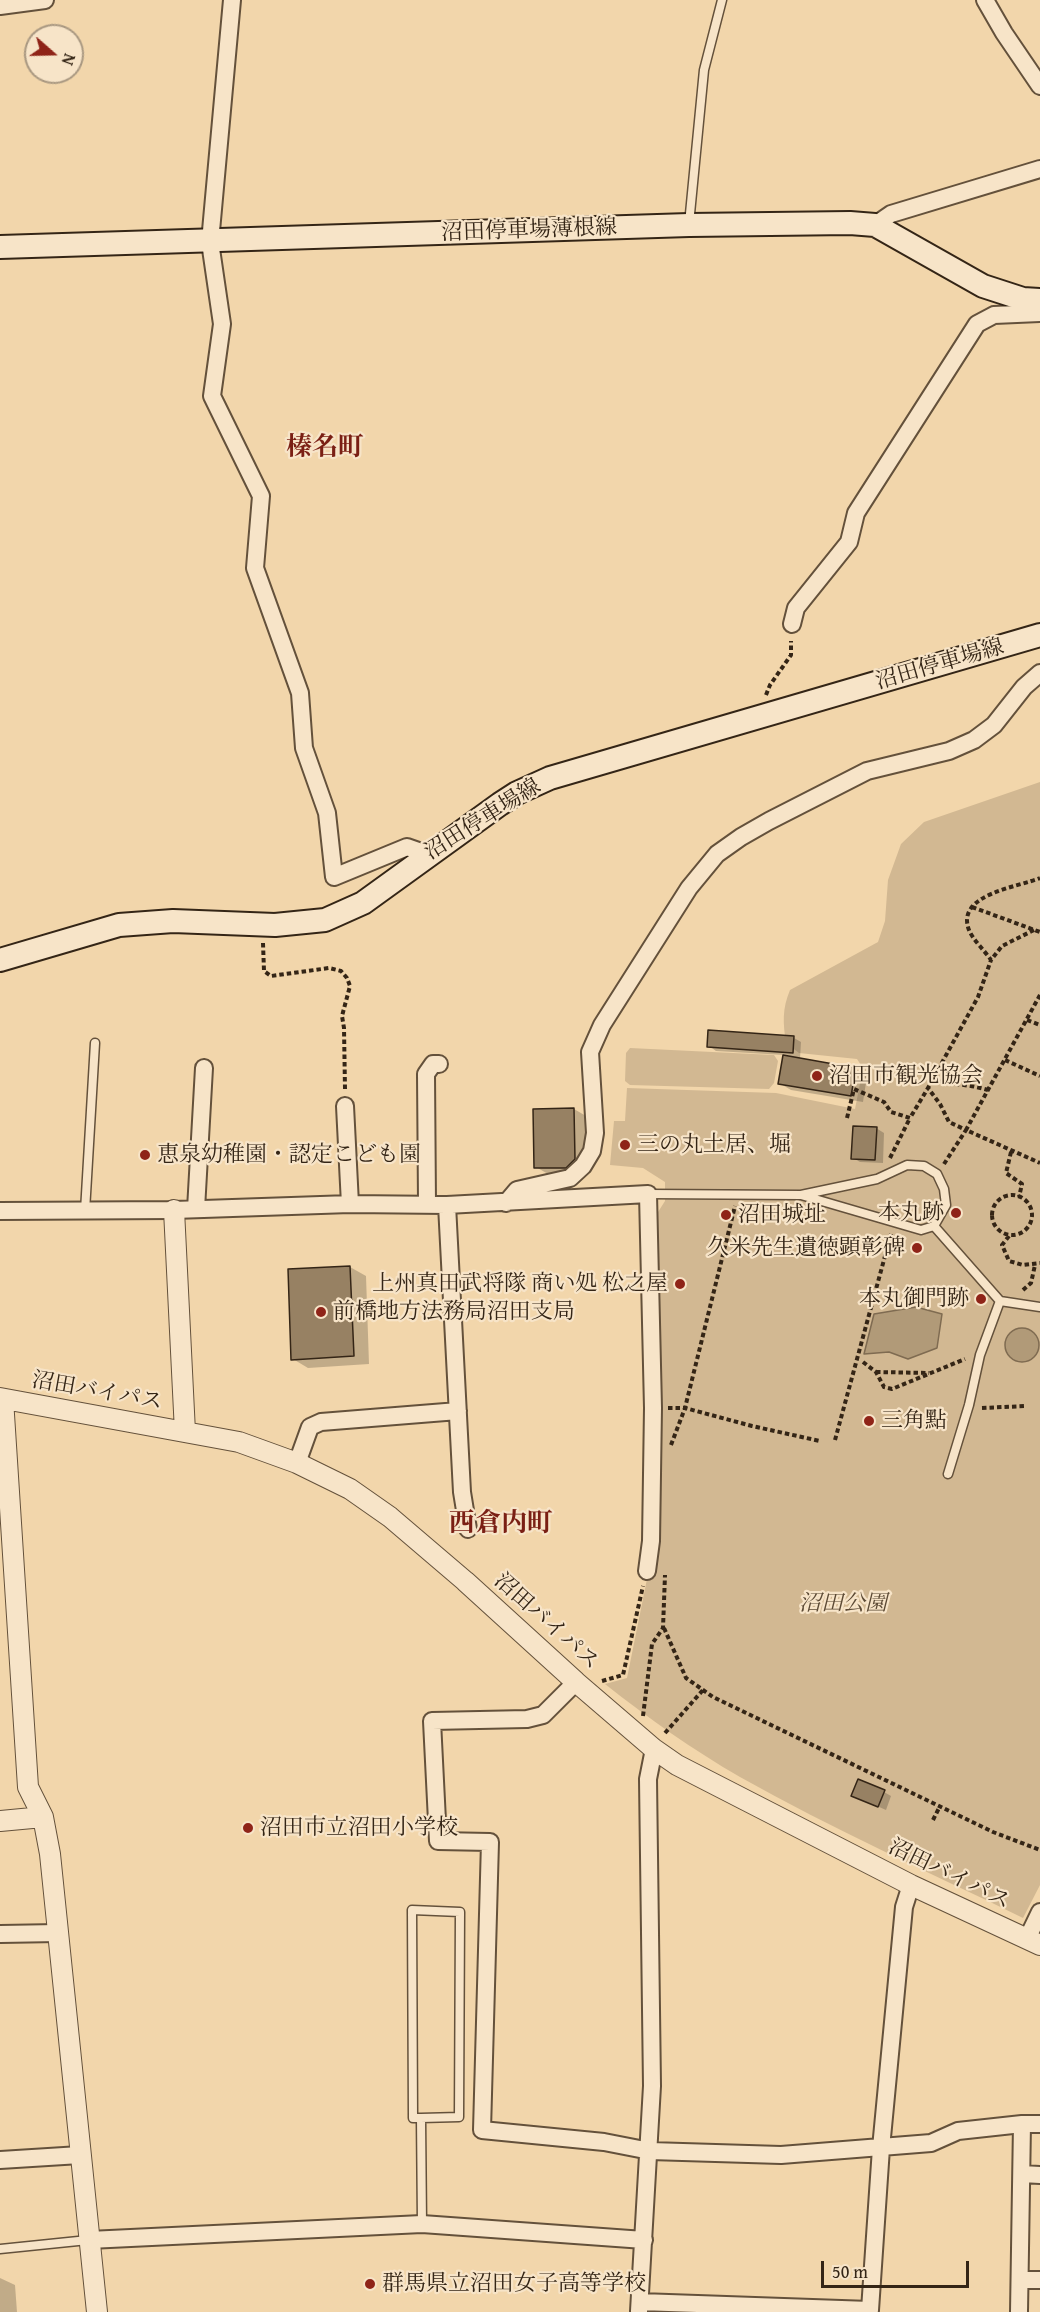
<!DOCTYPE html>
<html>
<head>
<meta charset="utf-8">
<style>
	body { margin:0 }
	#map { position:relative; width:1040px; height:2312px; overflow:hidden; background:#f2d6ab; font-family:"Gentium Book Plus",serif }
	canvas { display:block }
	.north { position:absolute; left:24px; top:24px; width:60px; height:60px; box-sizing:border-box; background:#f7e4c8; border:2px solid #a99881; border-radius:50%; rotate:110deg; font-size:16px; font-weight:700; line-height:24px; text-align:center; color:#342516 }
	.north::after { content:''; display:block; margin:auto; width:21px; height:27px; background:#8f2418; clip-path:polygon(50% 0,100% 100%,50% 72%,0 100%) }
	.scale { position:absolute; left:821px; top:2261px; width:148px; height:27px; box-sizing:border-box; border:3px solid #342516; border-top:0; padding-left:8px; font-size:18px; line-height:21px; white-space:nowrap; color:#342516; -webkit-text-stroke:4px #f7e4c8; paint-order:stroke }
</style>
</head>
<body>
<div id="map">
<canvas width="1040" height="2312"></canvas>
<div class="north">N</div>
<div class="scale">50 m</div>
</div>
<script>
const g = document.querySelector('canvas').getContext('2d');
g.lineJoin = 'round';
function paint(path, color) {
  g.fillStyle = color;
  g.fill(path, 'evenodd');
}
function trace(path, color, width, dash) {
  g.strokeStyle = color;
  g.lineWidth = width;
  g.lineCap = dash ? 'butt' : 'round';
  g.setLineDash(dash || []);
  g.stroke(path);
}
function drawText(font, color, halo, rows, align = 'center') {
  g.font = font + ' "Gentium Book Plus","Noto Serif JP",serif';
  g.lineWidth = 4.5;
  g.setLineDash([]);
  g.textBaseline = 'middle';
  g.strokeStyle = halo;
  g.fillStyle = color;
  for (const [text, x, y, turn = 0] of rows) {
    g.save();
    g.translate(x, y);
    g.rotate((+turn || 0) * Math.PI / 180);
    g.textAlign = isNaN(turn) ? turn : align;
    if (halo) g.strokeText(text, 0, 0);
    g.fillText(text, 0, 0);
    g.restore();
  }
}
const green = new Path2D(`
	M1040 782V1885L1023 1918C929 1872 832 1829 740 1777 693 1750 648 1718 605 1684L627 1678 648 1574 653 1220 665 1201V1182L643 1168 610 1165 614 1121H625L627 1088 776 1093 855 1109 863 1068 857 1059 799 1053 786 1043C783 1023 782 1009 790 990L878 942 885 921 888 880 901 844 924 822Z
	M630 1048 774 1055 778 1061 774 1083 769 1089 630 1085 625 1081 626 1053Z`);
const water = new Path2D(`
	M916 1307 942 1314 937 1348 908 1359 889 1352 864 1354 874 1314Z
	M1005 1345a17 17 0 1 1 34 0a17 17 0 1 1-34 0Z`);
const shadow = new Path2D(`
	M794 1038 801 1042 800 1059 856 1069 867 1076 863 1102 791 1090 779 1083 784 1055 716 1051 709 1046Z
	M574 1109 586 1116V1166L578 1174H548L536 1167Z
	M876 1128 884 1133 883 1163 860 1162 853 1158Z
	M350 1267 366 1276 369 1364 308 1368 293 1359Z
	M884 1792 891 1796 886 1810 861 1799Z
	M0 2278 15 2285 17 2312H0Z`);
const building = new Path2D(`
	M708 1030 794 1036 793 1053 707 1047Z
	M783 1055 856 1068 851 1096 778 1084Z
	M574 1108 575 1159 566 1168H534L533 1109Z
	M853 1126 877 1127 875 1160 851 1159Z
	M350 1266 354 1356 291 1360 288 1269Z
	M858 1779 885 1790 878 1807 851 1796Z`);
const path = new Path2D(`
	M766 695 770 685 791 655V641
	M972 907 1040 932
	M1034 930 1002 946 991 960C985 951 973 940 969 930 955 894 1019 887 1040 878
	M263 943 264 971 271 976 329 968 341 971 347 978 350 986 342 1016 344 1028 345 1089
	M1040 995 966 1130 1040 1163
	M1027 1020 1040 1025
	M1005 1060 1040 1076
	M933 1079C951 1085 969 1084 988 1090
	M847 1118 854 1089 884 1102 891 1112 910 1118 928 1088
	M1011 1152 1006 1173 1022 1184 1019 1197
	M890 1158 910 1118
	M944 1164 966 1130 949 1122 940 1104 928 1088 978 997 991 960
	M992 1215a20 20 0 1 1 40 0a20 20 0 1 1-40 0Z
	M1009 1236 1002 1245 1009 1261 1023 1265 1040 1263
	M1023 1290 1031 1283 1035 1265
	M863 1362 876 1372 884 1387 892 1389 965 1359
	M876 1372 929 1373
	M668 1408H685L752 1426 820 1441
	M982 1408 1026 1406
	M835 1440 891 1234
	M671 1445 685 1408 735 1206
	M664 1628 686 1678 713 1697 993 1832 1040 1850
	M602 1681 623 1675 643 1586
	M643 1716 652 1644 663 1628 665 1575
	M665 1733 703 1690
	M933 1820 940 1806`);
const service = new Path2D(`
	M689 224 704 70 722 0
	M648 1194 801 1195 877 1179 907 1165 924 1166 937 1174 944 1189 946 1205 934 1226 921 1230 801 1195
	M85 1211 95 1043
	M934 1226 1000 1301 1040 1307
	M948 1474 969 1405 980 1355 1000 1301
	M421 2118 459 2117 460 1912 412 1910 413 2118H421L422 2224
	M0 2249 88 2240`);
const minor = new Path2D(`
	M232 0 210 242 222 324 212 396 261 496 255 568 300 693 304 748 327 813 334 877 407 847 427 854
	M985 0 1004 33 1040 86
	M0 6 45 0
	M875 225 891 214 1040 169
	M792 624 796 608 849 542 856 513 977 324 994 315 1040 313
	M345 1106 350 1204
	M427 1203 426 1074 433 1064H439
	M506 1203 517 1190 570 1178 583 1166 592 1151 595 1133 590 1052 602 1025 689 888 717 854 741 837 769 821 867 771 949 751 974 740 994 725 1024 687 1040 673
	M447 1205 462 1492 468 1529
	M196 1209 204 1068
	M0 1211 174 1210 350 1204 447 1205 648 1194 653 1408 651 1541 647 1571
	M297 1463 310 1427 321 1422 458 1411
	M576 1682 543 1715 527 1719 432 1721 438 1841 490 1842 482 2130 604 2142 650 2151 781 2155 931 2143 958 2131 1022 2124H1040
	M0 1934 58 1933
	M1027 1939 1040 1912
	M0 2160 80 2155
	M1022 2174 1040 2175
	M89 2240 422 2224 644 2240
	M1021 2280H1040
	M640 2302 870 2310 881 2148 904 1907 911 1885
	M639 2311 652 2086 648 1779 654 1749
	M1019 2312 1022 2124`);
const tertiary = new Path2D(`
	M174 1210 185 1432
	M0 1398 239 1442 297 1463 350 1489 390 1517 465 1581 576 1682 654 1749 677 1765 911 1885 1040 1945
	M3 1399 28 1787 43 1817 50 1854 97 2312
	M0 1821 43 1817`);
const secondary = new Path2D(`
	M0 247 689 225 850 223 875 225 983 286 1023 299 1040 300
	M0 960 119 925 173 921 275 925 325 920 363 903 500 804 517 793 550 778 1040 635`);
const markers = [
	[817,1076,6,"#8f2418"],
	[625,1145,6,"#8f2418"],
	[145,1155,6,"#8f2418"],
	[956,1213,6,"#8f2418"],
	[726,1215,6,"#8f2418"],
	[917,1248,6,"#8f2418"],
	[680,1284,6,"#8f2418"],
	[981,1299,6,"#8f2418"],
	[321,1312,6,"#8f2418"],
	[869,1421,6,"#8f2418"],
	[248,1828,6,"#8f2418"],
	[370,2284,6,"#8f2418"]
];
const streetNames = [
	["沼田停車場薄根線",529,231,-2],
	["沼田停車場線",940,665,-16],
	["沼田停車場線",483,820,-32],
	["沼田バイパス",97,1392,10],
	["沼田バイパス",546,1622,42],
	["沼田バイパス",949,1875,26]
];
const poiNames = [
	["沼田市観光協会",829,1076],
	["三の丸土居、堀",637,1145],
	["恵泉幼稚園・認定こども園",157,1155],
	["本丸跡",944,1213,"right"],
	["沼田城址",738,1215],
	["久米先生遺徳顕彰碑",905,1248,"right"],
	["上州真田武将隊 商い処 松之屋",668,1284,"right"],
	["本丸御門跡",969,1299,"right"],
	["前橋地方法務局沼田支局",333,1312],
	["三角點",881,1421],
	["沼田市立沼田小学校",260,1828],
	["群馬県立沼田女子高等学校",382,2284]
];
const parkNames = [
	["沼田公園",843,1604]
];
const quarterNames = [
	["榛名町",325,448],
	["西倉内町",501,1524]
];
paint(green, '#d2b892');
paint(water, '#b19a78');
trace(water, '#7f6b51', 1.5);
paint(shadow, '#0003');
paint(building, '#978163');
trace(building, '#342516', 1.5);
trace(service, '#64513b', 11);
trace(minor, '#64513b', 20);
trace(tertiary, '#64513b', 22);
trace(secondary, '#342516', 26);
trace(path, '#342516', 4, [4.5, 3]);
trace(service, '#f7e4c8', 8);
trace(minor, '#f7e4c8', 16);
trace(tertiary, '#f7e4c8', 20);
trace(secondary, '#f7e4c8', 22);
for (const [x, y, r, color] of markers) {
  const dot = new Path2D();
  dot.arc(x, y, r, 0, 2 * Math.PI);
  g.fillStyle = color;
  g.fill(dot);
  trace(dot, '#f7e4c8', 2);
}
drawText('22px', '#342516', '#f7e4c8', streetNames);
drawText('22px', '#342516', '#f7e4c8', poiNames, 'left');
drawText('italic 22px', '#5c4a35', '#f7e4c8', parkNames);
drawText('bold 26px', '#7a1f14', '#f7e4c8', quarterNames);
</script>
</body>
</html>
